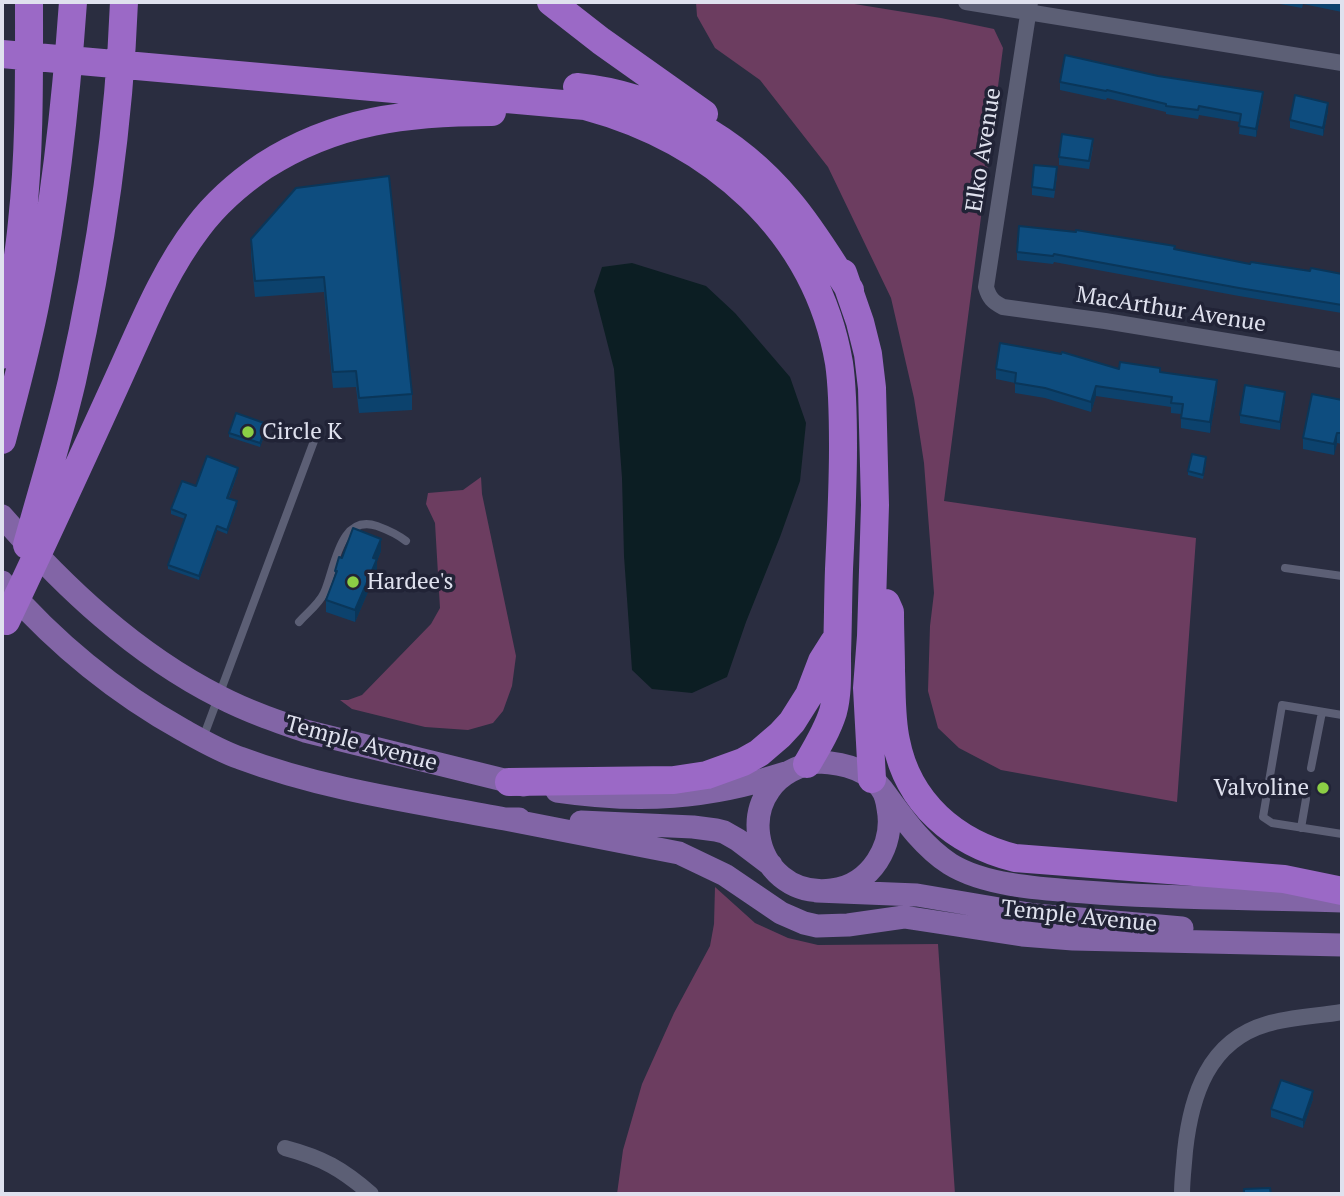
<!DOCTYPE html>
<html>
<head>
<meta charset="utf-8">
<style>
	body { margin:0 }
	#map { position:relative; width:1344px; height:1196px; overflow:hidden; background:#2a2d40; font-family:"PT Serif",serif }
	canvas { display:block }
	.frame { position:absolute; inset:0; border:4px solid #dfe1ee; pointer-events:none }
</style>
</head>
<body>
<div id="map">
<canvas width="1344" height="1196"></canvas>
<div class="frame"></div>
</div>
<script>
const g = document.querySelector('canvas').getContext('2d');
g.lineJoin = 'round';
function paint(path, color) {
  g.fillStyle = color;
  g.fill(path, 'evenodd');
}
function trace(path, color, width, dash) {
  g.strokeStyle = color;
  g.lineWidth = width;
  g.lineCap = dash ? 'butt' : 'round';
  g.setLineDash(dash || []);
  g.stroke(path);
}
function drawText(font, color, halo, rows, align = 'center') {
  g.font = font + ' "PT Serif",serif';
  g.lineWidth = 7;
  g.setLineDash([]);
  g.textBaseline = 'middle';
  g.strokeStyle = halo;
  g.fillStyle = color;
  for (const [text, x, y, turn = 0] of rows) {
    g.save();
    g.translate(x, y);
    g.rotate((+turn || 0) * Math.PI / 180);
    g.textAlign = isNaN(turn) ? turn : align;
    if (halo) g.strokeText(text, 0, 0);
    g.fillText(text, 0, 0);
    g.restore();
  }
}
const green = new Path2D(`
	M696 2H842L941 18 994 29 1003 48 944 501 1196 538 1177 802 1001 770 959 748 938 728 928 691 930 626 934 593 924 463 914 398 891 298 828 167 760 80 715 48 697 16Z
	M481 477 482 494 516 656 512 686 503 711 493 723 468 730 425 727 352 709 340 700H348L362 695 431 624 440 608 435 523 426 504 428 493 463 490Z
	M715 887 755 923 788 938 818 945 938 944 955 1194H617L623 1150 642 1084 674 1013 710 946 714 924Z`);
const water = new Path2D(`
	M632 263 706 286 735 313 790 377 806 423 800 481 780 537 746 622 727 677 692 693 652 689 632 670 624 556 622 478 614 369 594 291 602 267Z`);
const lane = new Path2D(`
	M1285 568 1342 576
	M299 622C307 613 319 604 324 593 335 569 339 513 377 526 388 530 397 534 406 541
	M1342 715 1282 705 1263 817 1272 823 1342 834
	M203 738 317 433
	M1311 768 1322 712
	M1301 828 1306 799`);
const street = new Path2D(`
	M966 2 1342 63
	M1030 2 986 287C989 298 993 302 1003 307L1105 321 1342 360
	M285 1148C323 1158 342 1169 371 1194
	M1182 1194C1182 1180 1184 1165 1185 1151 1191 1096 1208 1041 1267 1024 1290 1017 1319 1016 1342 1012`);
const primary = new Path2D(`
	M2 516C64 587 135 654 220 697 247 711 276 721 305 731L524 785
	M2 582C53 641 115 692 183 730 201 740 220 751 240 758 325 790 416 802 505 819H519
	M819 762C841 763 867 769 881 788 885 793 887 801 888 808 895 845 871 885 832 890 748 901 725 776 819 762Z
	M882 789C902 816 921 845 950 864 985 886 1044 889 1085 892 1171 899 1257 898 1342 901
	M557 791C639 803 708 799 786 773
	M505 819 679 853 725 875 781 913 804 923 817 926 848 925 904 917 1022 935 1073 939 1342 945
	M581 822 693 827 716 830 724 832 738 840 771 865
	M817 891 917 895 1035 915 1182 928`);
const highway = new Path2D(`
	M551 2 601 41 704 114
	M2 54 585 106C711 140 816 229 839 363 843 390 843 419 843 447 843 488 841 528 839 569 838 597 838 625 837 654 837 673 838 693 833 712 827 731 817 747 807 764
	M577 87C658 95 737 139 789 202 812 229 830 260 850 290
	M843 273 860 322 868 354 872 388 875 505 871 636 867 688 872 779
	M2 355C9 311 18 267 22 222 30 149 29 75 29 2
	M2 440C14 394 27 347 36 300 55 202 66 101 73 2
	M27 545C42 491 59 436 72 381 100 257 119 129 124 2
	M886 603 890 612C890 632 891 652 891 671 892 695 891 718 896 741 908 803 955 843 1015 858L1284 879 1342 891
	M6 621C43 543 79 465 115 386 140 332 162 274 198 227 216 203 239 183 264 166 336 120 408 112 492 112
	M509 782 674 780 707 775 743 762 759 753 780 735 792 722 809 695 822 661 834 642`);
const wall = new Path2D(`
	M1269 2H1342V12L1303 4 1302 8Z
	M1060 82 1263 100 1256 137 1239 134 1240 122 1199 115 1198 119 1166 114V112L1107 98 1106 100 1060 90Z
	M1328 111 1323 136 1290 128V120Z
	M1093 147 1089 169 1059 165V157Z
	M1057 176 1054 198 1032 195V187Z
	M296 188 412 394V410L359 413 356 387 333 388 324 292 255 297 251 255V239Z
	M1175 249 1250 264 1342 274V313L1239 296 1054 262 1053 264 1017 260V252Z
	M996 369H1119L1160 372 1217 391 1210 433 1181 428V414L1171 413V407L1096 396 1091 412 1045 398 1015 393V383L996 379Z
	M1285 400 1280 430 1240 423V415Z
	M1342 400V444L1337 443 1334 455 1303 449V438Z
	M267 428 260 447 229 437V433Z
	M1206 462 1203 479 1188 475V471Z
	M238 472 229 498 237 505 227 534 217 530 199 580 168 569V565L185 519 171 514V509L196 486Z
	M381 551 377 561V571L355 622 326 612V600L335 577V571L342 558Z
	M1313 1099 1303 1128 1271 1117V1109Z`);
const shadedWall = new Path2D(`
	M1263 92V100L1256 137V129Z
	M1328 103V111L1323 136V128Z
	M1217 380V391L1210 433V422Z
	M1096 386V396L1091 412V402Z
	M1285 392V400L1280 430V422Z
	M267 424V428L260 447V443Z
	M1337 433V443L1334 455V444Z
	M238 468V472L227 502V498Z
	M237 501V505L227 534V530Z
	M217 526V530L199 580V576Z
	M381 539V551L377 561V571L355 622V610Z
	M1313 1091V1099L1303 1128V1120Z`);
const building = new Path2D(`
	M1065 55 1158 76 1263 92 1256 129 1239 126 1241 114 1199 106 1198 110 1166 106V104L1107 90 1106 91 1060 82Z
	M1295 95 1328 103 1323 128 1290 120Z
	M1062 134 1093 139 1089 161 1059 157Z
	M1034 165 1057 167 1054 190 1032 187Z
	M389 176 412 394 359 398 356 371 333 372 324 277 255 281 251 239 296 188Z
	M1019 226 1076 232V230L1175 246 1174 249 1250 264 1251 262 1310 271 1311 268 1342 274V305L1239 288 1054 254 1053 256 1017 252Z
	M1000 343 1061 354 1062 352 1119 369 1120 362 1160 368V372L1217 380 1210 422 1181 418 1183 404 1171 403 1172 397 1096 386 1091 402 1045 388 1015 383 1016 373 996 369Z
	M1245 385 1285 392 1280 422 1240 415Z
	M1312 394 1342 400V433H1337L1334 444 1303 438Z
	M236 413 267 424 260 443 229 433Z
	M1192 454 1206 457 1203 475 1188 471Z
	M207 456 238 468 227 498 237 501 227 530 217 526 199 576 168 565 186 515 171 509 182 481 196 486Z
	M353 528 381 539 373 558 377 559 355 610 326 600 337 571H335L339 557 342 558Z
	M1281 1080 1313 1091 1303 1120 1271 1109Z
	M1270 1188 1271 1194H1244V1189Z`);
const markers = [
	[248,432,7,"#8cce45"],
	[353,582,7,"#8cce45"],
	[1323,788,7,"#8cce45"]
];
const streetNames = [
	["Elko Avenue",984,150,-81],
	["MacArthur Avenue",1171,310,9],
	["Temple Avenue",361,744,15],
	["Temple Avenue",1079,917,6]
];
const poiNames = [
	["Circle K",262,432],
	["Hardee's",367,582],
	["Valvoline",1309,788,"right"]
];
paint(green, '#6c3d60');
paint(water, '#0c1e23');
trace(lane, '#5c5f75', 8);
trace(street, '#5c5f75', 16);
trace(primary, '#8265a6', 23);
trace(highway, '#9b69c6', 28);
paint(wall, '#0c426d');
paint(shadedWall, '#0a3659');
paint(building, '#0e4d7f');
trace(building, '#0a3659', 2);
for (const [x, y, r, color] of markers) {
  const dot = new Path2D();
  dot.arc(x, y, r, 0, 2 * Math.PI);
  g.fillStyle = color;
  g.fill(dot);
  trace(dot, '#212336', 2.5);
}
drawText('23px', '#dfe1ee', '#212336', streetNames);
drawText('23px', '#dfe1ee', '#212336', poiNames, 'left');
</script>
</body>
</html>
